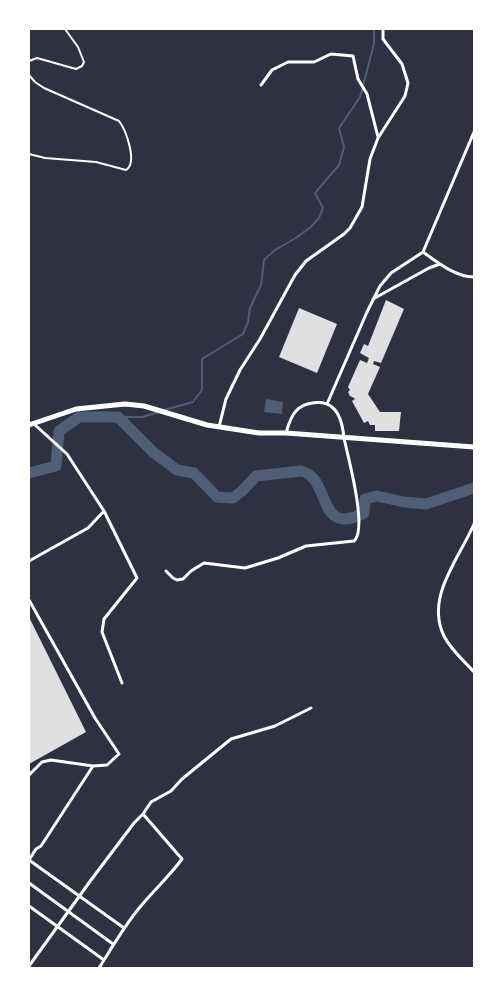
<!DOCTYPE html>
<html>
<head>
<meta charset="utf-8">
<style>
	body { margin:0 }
	#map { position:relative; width:503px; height:997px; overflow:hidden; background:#2d3142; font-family:"Titillium Web",sans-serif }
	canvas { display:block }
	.frame { position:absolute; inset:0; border:30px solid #fff; pointer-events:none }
</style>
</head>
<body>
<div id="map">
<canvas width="503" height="997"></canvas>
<div class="frame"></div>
</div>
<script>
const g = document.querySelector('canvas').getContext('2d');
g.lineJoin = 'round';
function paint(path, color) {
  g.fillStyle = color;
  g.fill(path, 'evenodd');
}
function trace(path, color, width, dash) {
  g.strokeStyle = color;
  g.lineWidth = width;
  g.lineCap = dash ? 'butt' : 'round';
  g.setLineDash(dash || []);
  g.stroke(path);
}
const water = new Path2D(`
	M266 399 283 402 282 414 264 412Z`);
const stream = new Path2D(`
	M164 410 193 402 202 390V359L243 334 248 322 250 308 261 285 264 260 275 250 294 239 311 227 319 218 323 208 315 193 339 165 344 147 339 128 360 97 374 44V29
	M118 417H142L159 412`);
const river = new Path2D(`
	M29 473 56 466 59 431 79 417H118L153 452 177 470 194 473 217 497 233 498 242 491 256 476 301 471C332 478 316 538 364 513L365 499 377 496 404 502 426 504 474 488`);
const building = new Path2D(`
	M386 300 404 309 381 363 374 361 373 364 380 367 368 394 380 412H401L399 431H375V425H370L368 421 364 423 352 401 355 399 354 398 350 396 348 392 350 390 348 387 360 360 367 363 369 358 360 353 364 344 368 346Z
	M299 308 337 324 317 373 279 357Z
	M29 617 86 732 29 764Z`);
const service = new Path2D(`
	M29 61 37 58 76 69 82 66 84 62 78 47 65 29
	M29 75 35 82 44 88 119 121C126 130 138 163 126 170L96 162 45 158 29 154`);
const minor = new Path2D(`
	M261 85 272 70 288 62H314L331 54 353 56 358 79 367 94 378 137
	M423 252C438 263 456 277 474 277
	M373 299 429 268 440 264
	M327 404 367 312 380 286 391 273 423 252 474 132
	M34 424 67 454 104 511 137 578 104 619 102 632 122 683
	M219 427 226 399 240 370 260 339 295 275 306 261 344 234 350 228 362 207 370 159 378 138 405 96 408 83 402 64 383 39V29
	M474 524C459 559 425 597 444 636 451 650 464 661 474 672
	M29 561 88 528 104 511
	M166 571 173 578 177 580 183 579 191 571 204 563 245 568 278 558 306 546 354 541C368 529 348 457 344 438 343 428 341 415 333 408 324 399 304 402 296 411 291 416 288 426 286 433
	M29 600 95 718 119 754 107 765 93 766 51 760 42 762 29 775
	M93 766 41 846 36 849 29 860 124 928
	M29 883 113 944
	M29 906 104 960
	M29 966 91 880 134 823 143 814 151 802 171 791 182 779 231 739 275 726 311 708
	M99 968C111 949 122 930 136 912 150 894 168 878 182 859L143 814`);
const secondary = new Path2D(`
	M29 425 76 409 125 404 144 406 207 425 259 433H286L474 447`);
paint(water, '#4f5d75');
trace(stream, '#4f5d75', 2);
trace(river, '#4f5d75', 11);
paint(building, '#e0e0e3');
trace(service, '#fff', 2);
trace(minor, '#fff', 3);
trace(secondary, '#fff', 5);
</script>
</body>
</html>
